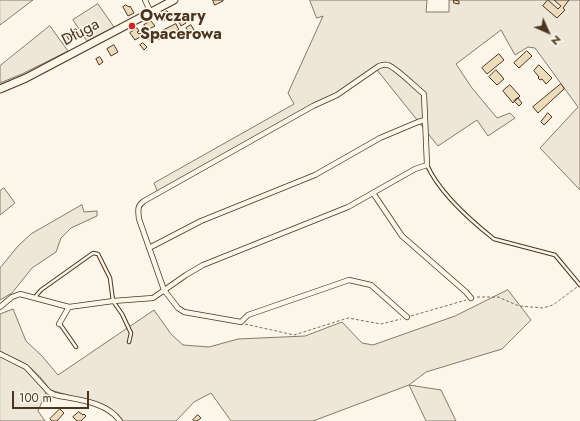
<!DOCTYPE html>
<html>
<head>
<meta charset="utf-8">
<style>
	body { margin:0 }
	#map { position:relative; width:580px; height:421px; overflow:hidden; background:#fbf6e9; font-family:Jost,sans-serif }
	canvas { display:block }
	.north { position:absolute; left:528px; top:12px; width:40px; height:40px; -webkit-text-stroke:3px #fbf6e9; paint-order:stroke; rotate:135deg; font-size:11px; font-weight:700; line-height:16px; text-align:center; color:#4a3520 }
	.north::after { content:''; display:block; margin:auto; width:14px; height:18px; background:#4a3520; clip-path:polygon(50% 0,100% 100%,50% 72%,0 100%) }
	.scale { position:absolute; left:12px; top:391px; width:77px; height:18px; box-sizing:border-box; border:2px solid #4a3520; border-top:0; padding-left:5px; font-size:12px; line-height:14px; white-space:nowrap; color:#4a3520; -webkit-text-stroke:3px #fbf6e9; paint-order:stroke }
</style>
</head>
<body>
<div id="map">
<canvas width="580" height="421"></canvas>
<div class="north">N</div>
<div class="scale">100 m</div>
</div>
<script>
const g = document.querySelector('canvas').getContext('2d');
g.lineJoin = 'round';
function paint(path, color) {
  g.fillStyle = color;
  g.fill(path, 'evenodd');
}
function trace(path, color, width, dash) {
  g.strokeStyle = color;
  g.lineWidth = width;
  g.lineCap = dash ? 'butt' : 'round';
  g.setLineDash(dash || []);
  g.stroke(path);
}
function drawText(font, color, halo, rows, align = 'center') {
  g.font = font + ' Jost,sans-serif';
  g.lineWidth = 3;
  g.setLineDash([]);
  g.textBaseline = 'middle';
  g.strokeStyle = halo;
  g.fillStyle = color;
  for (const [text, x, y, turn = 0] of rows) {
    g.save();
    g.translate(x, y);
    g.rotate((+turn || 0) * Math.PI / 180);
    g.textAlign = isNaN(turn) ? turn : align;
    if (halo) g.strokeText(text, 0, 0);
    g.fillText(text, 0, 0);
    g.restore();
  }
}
const green = new Path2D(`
	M0 0H33L0 25Z
	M310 0H427L426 12H449V0H580V190L540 148 578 107 535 48 528 47 515 55 501 30 456 64 472 88 497 118 510 113 515 118 488 136 477 120 438 146 377 70 158 193 154 183 294 104 288 93 323 16 317 18Z
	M98 4 114 27 87 41 73 20Z
	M50 26 68 51 22 74 0 83V66Z
	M4 188 15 203 0 215V191Z
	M82 205 84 212 97 211V216L71 228 61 238 56 252 32 268 12 293 0 300V268L18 246 31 234Z
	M508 290 531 320 502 349 426 372 409 385 441 390 456 421H426L409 385 313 421H231L211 393 194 402 176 421H121L117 415 107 406 50 390C36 369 24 361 0 353V314L13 309 26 341 42 356 58 375 154 310 171 334 183 345 209 347 238 339 305 336 342 322 362 343 373 345 455 316Z
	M0 356 25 368 46 392 38 411 45 421H0Z`);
const building = new Path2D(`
	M213 0H223V1L215 5Z
	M454 0 459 1V4L454 3Z
	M548 0 558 9 561 6 554 0H569L563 8 565 10 557 18 543 6Z
	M126 5 129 7 130 6 134 13 128 16 123 7Z
	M167 11 171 16 163 21 160 16Z
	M181 13 184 19 179 22 175 16Z
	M184 19 186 23 181 26 179 22Z
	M151 21 155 26 147 30 144 25Z
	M176 24 179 30 165 37 162 31Z
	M191 25 194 30 189 32 186 28Z
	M137 28 139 31 137 32 139 34 141 33 143 35 135 40 130 33Z
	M76 29 80 35 70 41 66 35Z
	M158 32 162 37 158 40 157 38 151 42 148 38Z
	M143 43 147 47 144 50 140 45Z
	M114 45 118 52 111 56 107 49Z
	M527 51 532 56 519 68 514 63Z
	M499 54 504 60 487 74 482 68Z
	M100 57 103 62 99 65 96 59Z
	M539 65 552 78 546 84 542 79 540 80 538 78 539 77 534 71Z
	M496 70 504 79 497 85 489 77Z
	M561 84 564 88V89L538 113 533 107Z
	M510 85 520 96 513 103 503 91Z
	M518 98 522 103 519 106 514 101Z
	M548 113 552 117 544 125 541 122Z
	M60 409 64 413 57 421H52L50 419Z
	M79 412 83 415 84 414 86 416 81 421H77L73 417Z
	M198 415 201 418 197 421H195L193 420Z`);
const path = new Path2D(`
	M477 297H498L519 306 543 308 553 305 577 287
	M411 316 466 300
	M245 324 294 335 348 318 381 324 401 319`);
const lane = new Path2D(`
	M427 165C439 192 470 220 494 239L555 255 580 285
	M35 297 41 290 93 253 98 254 110 278 113 301 122 314 131 333 129 342
	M60 324 76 347`);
const street = new Path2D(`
	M145 0 151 13
	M373 193 402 236 466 292 471 298
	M149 248 201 221 315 175 380 138 418 122 425 120
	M0 307 12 297 20 294 69 307 113 301 153 298 186 275 203 265 348 207 415 169 427 165 424 94C415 87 398 69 388 65 385 64 382 65 379 66L337 95 313 106 144 201C137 206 138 210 139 219L164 290 178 308 184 312 241 322 248 315 349 280 371 285 407 317
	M59 324 69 307
	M0 354 26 367 49 392 55 395C77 400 106 401 120 421`);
const secondary = new Path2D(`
	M0 89 26 78 174 0`);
const markers = [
	[132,26,4,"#c62828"]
];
const poiNames = [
	["Owczary",140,17],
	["Spacerowa",140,35]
];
const streetNames = [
	["Długa",81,33,-28]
];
paint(green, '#ede6d9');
trace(green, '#887966', 1);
paint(building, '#ecdcbc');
trace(building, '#4a3520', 1);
trace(lane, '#4a3520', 4.5);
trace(street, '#4a3520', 6);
trace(secondary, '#4a3520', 9);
trace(path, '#7f6f5c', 1, [3, 2]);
trace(lane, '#fbf6e9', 2.5);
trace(street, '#fbf6e9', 4.5);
trace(secondary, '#fbf6e9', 7);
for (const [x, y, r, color] of markers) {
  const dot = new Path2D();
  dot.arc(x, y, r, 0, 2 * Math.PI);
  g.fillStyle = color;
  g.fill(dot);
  trace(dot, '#fbf6e9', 1.5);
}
drawText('bold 16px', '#4a3520', '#fbf6e9', poiNames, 'left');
drawText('16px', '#4a3520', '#fbf6e9', streetNames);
</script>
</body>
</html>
